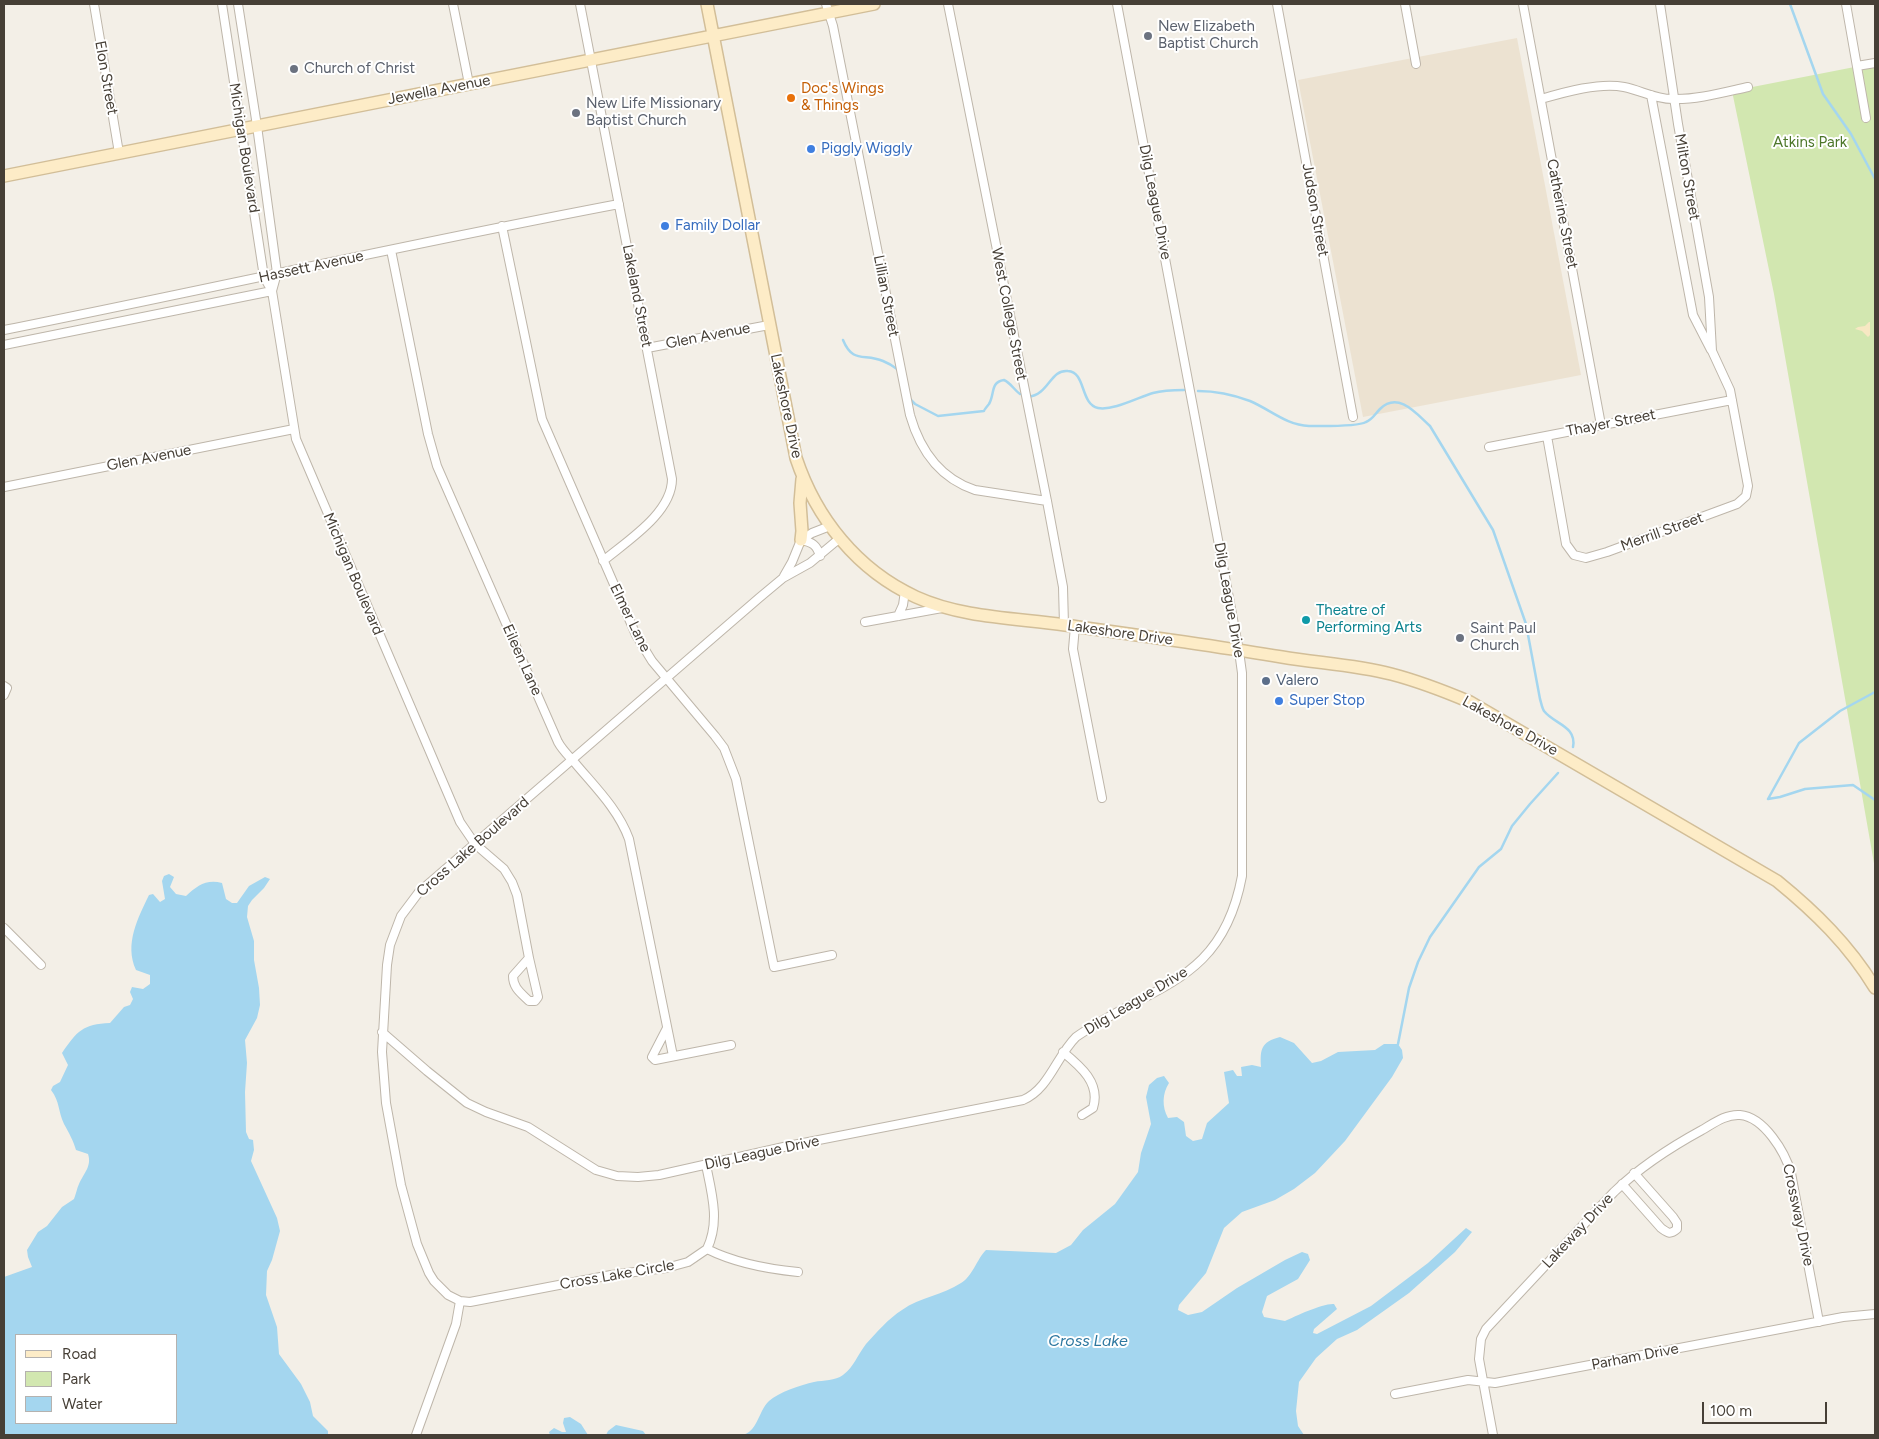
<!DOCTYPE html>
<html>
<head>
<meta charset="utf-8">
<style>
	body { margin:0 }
	#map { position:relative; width:1879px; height:1439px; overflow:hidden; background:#f3efe7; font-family:Figtree,sans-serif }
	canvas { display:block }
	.frame { position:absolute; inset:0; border:5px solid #463f36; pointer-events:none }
	.legend { position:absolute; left:15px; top:1334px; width:162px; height:90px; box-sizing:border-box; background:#fff; border:1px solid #b5b2af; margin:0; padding:6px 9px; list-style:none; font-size:15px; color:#463f36 }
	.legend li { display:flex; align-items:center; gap:10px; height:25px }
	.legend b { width:25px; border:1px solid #b5b2af }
	.scale { position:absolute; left:1702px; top:1402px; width:125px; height:22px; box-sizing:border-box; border:2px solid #463f36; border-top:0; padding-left:6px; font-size:15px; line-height:18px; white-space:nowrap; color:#463f36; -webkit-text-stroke:4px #fff; paint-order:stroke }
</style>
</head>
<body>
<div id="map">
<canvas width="1879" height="1439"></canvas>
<div class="frame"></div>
<ul class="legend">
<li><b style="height:6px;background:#fdecc7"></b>Road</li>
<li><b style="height:14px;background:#d2e7b0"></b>Park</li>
<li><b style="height:14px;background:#a4d6ef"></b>Water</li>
</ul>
<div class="scale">100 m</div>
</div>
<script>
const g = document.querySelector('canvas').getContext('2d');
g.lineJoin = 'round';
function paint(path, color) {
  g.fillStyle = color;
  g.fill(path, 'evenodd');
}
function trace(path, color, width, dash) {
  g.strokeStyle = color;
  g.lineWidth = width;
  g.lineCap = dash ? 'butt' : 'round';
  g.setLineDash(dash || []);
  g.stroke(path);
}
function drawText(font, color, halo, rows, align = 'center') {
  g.font = font + ' Figtree,sans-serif';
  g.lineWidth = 4;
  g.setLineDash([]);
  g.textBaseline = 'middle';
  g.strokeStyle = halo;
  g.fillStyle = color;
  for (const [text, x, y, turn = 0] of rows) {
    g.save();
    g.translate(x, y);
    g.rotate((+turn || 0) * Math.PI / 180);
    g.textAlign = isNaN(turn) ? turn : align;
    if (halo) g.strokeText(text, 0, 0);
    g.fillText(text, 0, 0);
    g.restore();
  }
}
const education = new Path2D(`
	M1517 38 1581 375 1363 417 1298 80Z`);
const green = new Path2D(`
	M1875 63V869L1774 294 1732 91Z`);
const sand = new Path2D(`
	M1869 322H1870V335L1868 337 1862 331 1855 329 1858 327 1865 326Z`);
const water = new Path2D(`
	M169 874 174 877 170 887 176 894 186 896C197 886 206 879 222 883L226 899 232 903H237L249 886 265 877 270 879 264 888 252 900 248 906 247 917 254 941V960L259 988 260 1005 257 1018 245 1040 247 1063 245 1092 246 1132 249 1139 253 1140 254 1150 251 1161 277 1218 280 1231 272 1260 267 1271 266 1295 277 1327 279 1354 301 1384 310 1402 313 1416 328 1431V1435H4V1277L32 1267 28 1257 27 1250 38 1232 47 1226 62 1207 74 1199C76 1194 77 1188 79 1184 84 1173 92 1166 88 1154L76 1150C73 1140 69 1133 64 1124 58 1111 60 1102 51 1090L53 1086 60 1082 68 1065 62 1053C77 1031 83 1024 110 1023L124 1007 130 1005 133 999 130 992 132 987 143 989 150 984V975L136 970C124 944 138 918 149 895L153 894 160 902 165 899 162 881 164 876ZM16 1335H176V1423H16Z
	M1280 1037 1294 1043 1312 1063 1321 1061 1338 1052 1375 1050 1384 1044H1398L1402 1050 1403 1058 1392 1077 1345 1141 1315 1173 1294 1189 1275 1200 1242 1212 1224 1228 1206 1273 1179 1305 1178 1310 1188 1315 1202 1312 1237 1288 1285 1260 1302 1252 1308 1254 1310 1260 1298 1279 1267 1296 1262 1312 1264 1317 1285 1321C1296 1316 1323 1303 1334 1304L1337 1309 1314 1329 1313 1333 1317 1334 1371 1306 1428 1263 1466 1228 1472 1232 1455 1252 1409 1293 1357 1330 1337 1339 1316 1358 1299 1382 1296 1411 1298 1426 1304 1435H741C758 1433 758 1411 769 1401 779 1392 801 1385 814 1382 824 1380 835 1381 843 1375 854 1367 858 1354 866 1344 876 1333 889 1318 902 1310 920 1297 943 1295 961 1283 972 1277 977 1259 986 1250L1056 1253 1071 1245 1083 1230 1115 1204 1138 1172 1141 1153 1151 1124 1146 1097 1149 1085 1157 1078 1164 1076 1169 1083C1162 1094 1162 1107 1168 1118L1177 1117 1184 1122 1186 1136 1193 1141 1202 1139 1207 1123 1229 1103 1224 1072 1233 1070 1237 1076H1242L1241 1067 1252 1065 1261 1067C1260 1049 1261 1042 1280 1037Z
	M570 1417 581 1424 588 1435H550L549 1432 554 1428 562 1432H566L563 1423 564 1418Z
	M616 1425 643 1431 646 1435H606L608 1431Z`);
const stream = new Path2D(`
	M1790 4 1823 94 1851 134 1875 179
	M843 340C853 364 864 353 883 361 888 363 893 366 897 369
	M1198 391C1215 391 1234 395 1250 401 1271 410 1286 425 1309 426 1321 426 1357 427 1366 422 1372 420 1375 414 1380 409 1398 391 1416 413 1430 426L1493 530 1526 624 1540 699C1541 702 1542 708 1544 711 1554 724 1577 726 1573 747
	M1028 397C1049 395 1050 369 1068 371 1086 372 1080 404 1098 408 1113 411 1139 397 1153 393 1164 390 1174 390 1184 390
	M909 398 915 404 938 416 984 411C984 410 989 404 989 404 995 394 990 382 1004 380 1011 383 1014 390 1020 394
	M1768 799 1799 743 1840 711 1875 692
	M1768 799 1780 797 1805 789 1853 785 1875 800
	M1398 1044 1409 988 1418 962 1430 937 1479 867 1501 849 1512 826 1530 804 1558 773`);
const street = new Path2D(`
	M94 4 119 153
	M222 4 264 277 272 291 296 439 460 822 475 844 504 869 512 882 517 895 529 958
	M238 4 257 126 277 273 272 291
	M453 4 469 84
	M580 4 672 479C672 513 627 541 603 561
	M826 4 833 26 910 415C920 450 939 478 975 490L1047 501
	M948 4 1047 501 1063 587 1064 625
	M1277 4 1353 417
	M1405 4 1416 64
	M1523 4 1601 425
	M1846 4 1866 118
	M1857 66 1875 63
	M1651 95 1693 315 1711 350
	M1541 99C1565 92 1600 82 1624 87 1640 90 1655 99 1672 99 1697 100 1725 92 1748 87
	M502 226 542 419 636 635 652 661 715 736 724 748 736 779 774 967 832 955
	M391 250 428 434 437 466 558 742C563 751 569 756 575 763 595 787 618 809 629 839L673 1056
	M4 330C209 289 413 243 619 204
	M4 345 272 291
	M647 348 769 325
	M1547 436 1566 544 1574 555 1586 558 1607 552 1737 504 1746 496 1748 486 1730 390 1712 351 1709 297 1678 124 1660 4
	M1489 447 1732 400
	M4 487 294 429
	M801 540C812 542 817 545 820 556
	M784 576 792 562 801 540 812 533 830 526
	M898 616 903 605 905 591
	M865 622 942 608
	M1075 626 1073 649 1102 798
	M4 686 7 688 4 695
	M4 928 41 965
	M529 958 538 997 535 1001H529C521 993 513 988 513 976Z
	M667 1028 652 1057 655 1060 731 1045
	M382 1032 427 1071 467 1103 486 1112 528 1127 596 1170 617 1176 638 1177 659 1175 788 1146 1023 1100C1049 1089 1056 1057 1076 1037 1152 984 1222 984 1242 876V673L1239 651 1117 4
	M1063 1052C1080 1066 1101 1083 1093 1108L1082 1115
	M706 1165C712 1194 720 1222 707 1249
	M1622 1184 1661 1228C1668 1233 1670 1235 1677 1229V1223L1673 1217 1634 1173
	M707 1249 688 1262 666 1268 611 1275 470 1302 460 1301 448 1295 434 1281 429 1273 417 1244 401 1185 386 1103 382 1052 387 965 390 945 401 916 419 892 759 598 783 578 810 563 840 538
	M707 1249C735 1263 767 1269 798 1272
	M1395 1394 1468 1380 1495 1383 1843 1317 1875 1314
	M416 1435 456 1324 460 1301
	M1493 1435 1479 1359 1481 1339 1486 1329 1614 1192C1641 1166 1669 1148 1702 1130 1714 1123 1726 1114 1740 1115 1764 1117 1785 1152 1791 1173L1819 1322`);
const secondary = new Path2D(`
	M707 4 796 458C816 518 857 570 916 597 962 618 1016 618 1065 625 1137 635 1210 645 1282 657 1318 663 1356 665 1391 674 1418 681 1444 691 1470 702L1777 881C1815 912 1849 945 1875 988
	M4 176 874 4
	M801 540 802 531 800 503 802 479`);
const markers = [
	[1148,36,5,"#6b7280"],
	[294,69,5,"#6b7280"],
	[791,98,5,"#e8710a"],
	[576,113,5,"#6b7280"],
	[811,149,5,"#3f7fe0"],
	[665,226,5,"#3f7fe0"],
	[1306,620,5,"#0f9aa8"],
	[1460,638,5,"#6b7280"],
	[1266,681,5,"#5c6f8a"],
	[1279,701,5,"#3f7fe0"]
];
const worshipNames = [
	["New Elizabeth",1158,27],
	["Baptist Church",1158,44],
	["Church of Christ",304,69],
	["New Life Missionary",586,104],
	["Baptist Church",586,121],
	["Saint Paul",1470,629],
	["Church",1470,646]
];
const streetNames = [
	["Elon Street",106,78,80],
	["Jewella Avenue",439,90,-11],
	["Michigan Boulevard",244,148,81],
	["Milton Street",1687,177,80],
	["Dilg League Drive",1155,202,79],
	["Judson Street",1315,210,80],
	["Catherine Street",1562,214,79],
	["Hassett Avenue",311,267,-12],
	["Lakeland Street",637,296,79],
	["Lillian Street",886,296,79],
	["West College Street",1009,314,79],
	["Glen Avenue",708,336,-11],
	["Lakeshore Drive",786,406,78],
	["Thayer Street",1611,423,-11],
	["Glen Avenue",149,458,-11],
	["Merrill Street",1662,532,-20],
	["Michigan Boulevard",353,574,67],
	["Dilg League Drive",1229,600,80],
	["Elmer Lane",630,618,64],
	["Lakeshore Drive",1120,633,8],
	["Eileen Lane",522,660,66],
	["Lakeshore Drive",1510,726,29],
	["Cross Lake Boulevard",473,847,-41],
	["Dilg League Drive",1136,1001,-31],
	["Dilg League Drive",762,1153,-12],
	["Crossway Drive",1798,1215,78],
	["Lakeway Drive",1578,1231,-47],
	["Cross Lake Circle",617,1275,-10],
	["Parham Drive",1635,1357,-11]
];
const foodNames = [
	["Doc's Wings",801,89],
	["& Things",801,106]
];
const parkNames = [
	["Atkins Park",1810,143]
];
const shopNames = [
	["Piggly Wiggly",821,149],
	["Family Dollar",675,226],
	["Super Stop",1289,701]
];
const cultureNames = [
	["Theatre of",1316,611],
	["Performing Arts",1316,628]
];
const serviceNames = [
	["Valero",1276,681]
];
const waterNames = [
	["Cross Lake",1088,1341]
];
paint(education, '#ece2d1');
paint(green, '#d2e7b0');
paint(sand, '#f7e8c3');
paint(water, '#a4d6ef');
trace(stream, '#a4d6ef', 2.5);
trace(street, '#beb6aa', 10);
trace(secondary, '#d2be98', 14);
trace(street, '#fff', 8);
trace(secondary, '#fdecc7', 11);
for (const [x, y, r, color] of markers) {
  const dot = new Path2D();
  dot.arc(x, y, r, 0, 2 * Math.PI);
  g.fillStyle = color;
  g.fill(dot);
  trace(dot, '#fff', 2);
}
drawText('15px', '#5b616d', '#fff', worshipNames, 'left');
drawText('15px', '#463f36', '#fff', streetNames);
drawText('15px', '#c56008', '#fff', foodNames, 'left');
drawText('15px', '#4d772a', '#fff', parkNames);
drawText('15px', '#366cbe', '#fff', shopNames, 'left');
drawText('15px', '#0d838f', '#fff', cultureNames, 'left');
drawText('15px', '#4e5e75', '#fff', serviceNames, 'left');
drawText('italic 16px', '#2e78a0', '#fff', waterNames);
</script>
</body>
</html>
